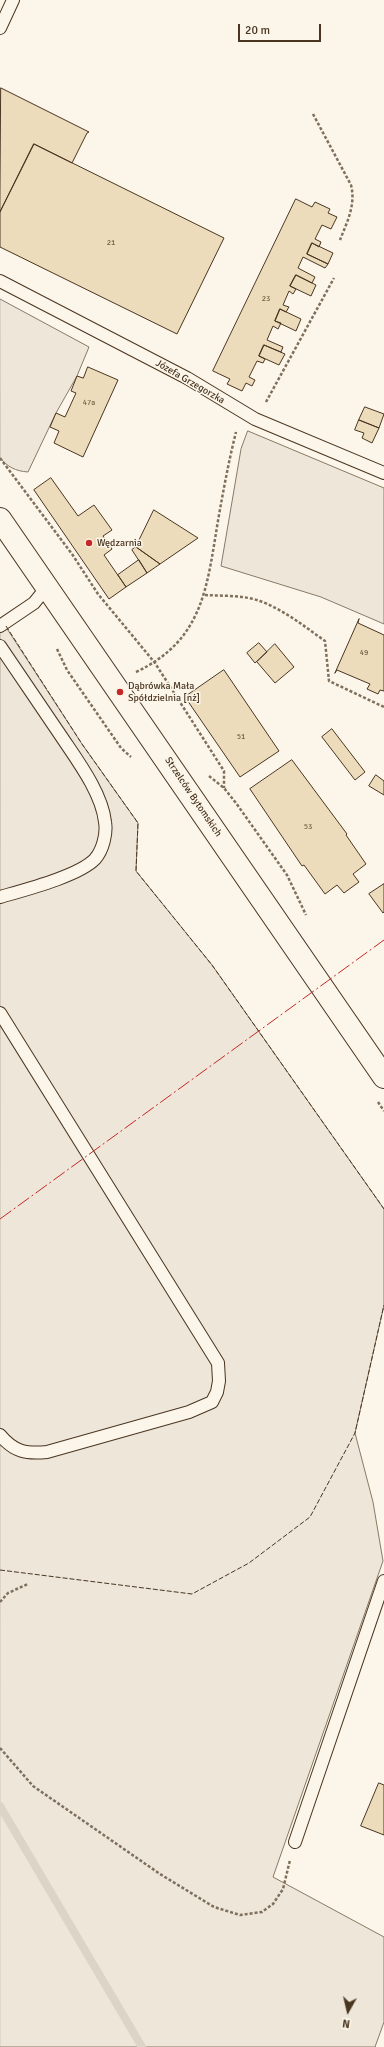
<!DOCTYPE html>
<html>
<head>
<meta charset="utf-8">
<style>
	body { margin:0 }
	#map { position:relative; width:384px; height:2047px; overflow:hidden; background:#fbf6e9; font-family:Signika,sans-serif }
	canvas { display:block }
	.north { position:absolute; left:328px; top:1991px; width:40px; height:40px; -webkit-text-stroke:3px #fbf6e9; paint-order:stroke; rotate:188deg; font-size:11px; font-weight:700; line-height:16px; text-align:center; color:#4a3520 }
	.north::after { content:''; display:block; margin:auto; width:14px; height:18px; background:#4a3520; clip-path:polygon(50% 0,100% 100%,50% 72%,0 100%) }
	.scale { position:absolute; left:238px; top:24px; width:83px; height:18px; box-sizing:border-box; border:2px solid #4a3520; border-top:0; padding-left:5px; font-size:12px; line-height:14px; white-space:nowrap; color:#4a3520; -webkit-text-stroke:3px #fbf6e9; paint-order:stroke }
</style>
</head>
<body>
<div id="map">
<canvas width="384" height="2047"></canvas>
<div class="north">N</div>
<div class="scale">20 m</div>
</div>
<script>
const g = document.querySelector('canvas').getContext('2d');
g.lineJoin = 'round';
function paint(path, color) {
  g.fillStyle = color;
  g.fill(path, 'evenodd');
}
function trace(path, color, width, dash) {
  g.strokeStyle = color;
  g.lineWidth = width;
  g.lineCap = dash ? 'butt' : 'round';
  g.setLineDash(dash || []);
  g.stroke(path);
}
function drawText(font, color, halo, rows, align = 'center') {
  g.font = font + ' Signika,sans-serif';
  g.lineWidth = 3;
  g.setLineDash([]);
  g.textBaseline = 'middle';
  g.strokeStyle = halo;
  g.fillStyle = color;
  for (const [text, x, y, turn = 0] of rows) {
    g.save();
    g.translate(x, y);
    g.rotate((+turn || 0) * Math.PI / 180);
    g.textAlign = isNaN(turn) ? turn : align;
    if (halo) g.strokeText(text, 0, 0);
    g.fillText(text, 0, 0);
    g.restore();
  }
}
const green = new Path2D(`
	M0 299 89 347 77 376 56 413 28 472C15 471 8 467 0 458Z
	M248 431 384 488V624L321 597 221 566 241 449Z
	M0 618 82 744 138 823 136 871 212 965 384 1209V1305L355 1433 373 1502 383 1561 273 1877 384 1937V2022L375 2047H0Z`);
const stream = new Path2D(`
	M0 1806 142 2047`);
const building = new Path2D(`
	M1 88 89 132 87 133 72 163 34 144 0 212Z
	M34 144 224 238 177 334 0 247V212Z
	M296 199 312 207 315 202 330 209 328 213 337 217 331 229 322 225 315 239 321 242 319 247 312 243 307 254 328 264 325 268 303 257 298 268 315 277 312 283 296 275 290 286 296 289 293 294 289 291 283 305 289 307 286 312 280 309 275 321 281 323 278 329 273 326 267 340 283 347 281 352 264 345 259 356 265 359 263 363 257 361 249 377 255 380 252 386 246 383 242 391 227 384 230 379 213 371Z
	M312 243 333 253 328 264 307 254Z
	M296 275 316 285 311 296 290 286Z
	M280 309 301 319 296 331 275 321Z
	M264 345 285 354 279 365 259 356Z
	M88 367 118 380 83 457 54 443 59 431 50 427 56 413 65 417 76 393 71 391 77 376 83 378Z
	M365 407 384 414 379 428 359 420Z
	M359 420 379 428 372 443 362 438 364 433 355 430Z
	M51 478 78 516 94 505 112 530 103 536 112 549 104 555 126 587 109 599 34 490Z
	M154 510 198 538 160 564 136 547Z
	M136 547 160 564 147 573 132 550Z
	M139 560 147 573 126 587 118 575Z
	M359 619 358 623 384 635V691L380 690 378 694 367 689 370 684 337 670 335 673Z
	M259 643 267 652 255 663 247 653Z
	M275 644 294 667 275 683 257 662Z
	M224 670 279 751 240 777 185 697Z
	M332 729 365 772 355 780 322 737Z
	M292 760 347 834 346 835 366 864 353 874 359 882 344 893 337 885 325 894 304 865 302 866 250 789Z
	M376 775 384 781V795L369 786Z
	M384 884V912L383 913 369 894Z
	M379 1783 384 1785V1835L361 1826Z`);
const path = new Path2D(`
	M313 114 351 185C356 205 347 222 340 240
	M266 402 334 278
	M0 458 72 554 98 594 155 663 224 771V788
	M205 595C223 596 243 595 260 601 284 610 304 626 325 641L329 681 384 707
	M57 649 67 670 121 748 131 757
	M136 672C206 639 207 583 219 515 224 487 229 460 236 432
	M209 776 224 788 236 803 287 875 306 915
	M378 1102 384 1111
	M0 1602 8 1593 28 1584
	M0 1748 33 1786 160 1874 214 1907 240 1915 262 1912 273 1904 283 1889 290 1860`);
const service = new Path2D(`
	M0 28 13 0
	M0 281 187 378 255 419 384 473
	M0 626 34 603 47 587
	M0 646C20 676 41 706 61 736 77 760 102 793 105 822 107 833 103 850 95 859 79 876 24 890 0 897
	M0 1013 218 1363 219 1381 217 1392 212 1402 189 1412 47 1452C26 1454 14 1452 0 1435
	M295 1842 384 1581`);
const tertiary = new Path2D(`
	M0 519 384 1077`);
const fence = new Path2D(`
	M6 626 82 744 138 823 136 871 212 965 384 1209
	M0 1570 192 1594 249 1563 310 1517 355 1433 384 1305`);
const power = new Path2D(`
	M0 1219 384 940`);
const markers = [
	[89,543,4,"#c62828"],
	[120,692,4,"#c62828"]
];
const numberNames = [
	["21",111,243],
	["23",266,299],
	["47a",89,403],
	["49",364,653],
	["51",241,737],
	["53",308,827]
];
const streetNames = [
	["Józefa Grzegorzka",190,382,30],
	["Strzelców Bytomskich",193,797,56]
];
const poiNames = [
	["Wędzarnia",97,543],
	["Dąbrówka Mała",128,686],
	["Spółdzielnia [nż]",128,698]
];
paint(green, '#ede6d9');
trace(green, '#887966', 1);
trace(stream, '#dcd4c6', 8);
paint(building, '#ecdcbc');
trace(building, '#4a3520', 1);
trace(service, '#4a3520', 14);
trace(tertiary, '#4a3520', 24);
trace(path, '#7f6f5c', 2.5, [3, 2]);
trace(service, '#fbf6e9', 12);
trace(tertiary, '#fbf6e9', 22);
trace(fence, '#4a3520', 1, [5, 2]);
trace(power, '#c62828', 1, [14, 3, 2, 3]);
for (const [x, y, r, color] of markers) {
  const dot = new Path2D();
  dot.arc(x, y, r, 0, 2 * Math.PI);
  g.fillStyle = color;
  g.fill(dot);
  trace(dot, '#fbf6e9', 1.5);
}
drawText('8px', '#725f47', null, numberNames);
drawText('10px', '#4a3520', '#fbf6e9', streetNames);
drawText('10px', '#4a3520', '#fbf6e9', poiNames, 'left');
</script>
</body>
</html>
